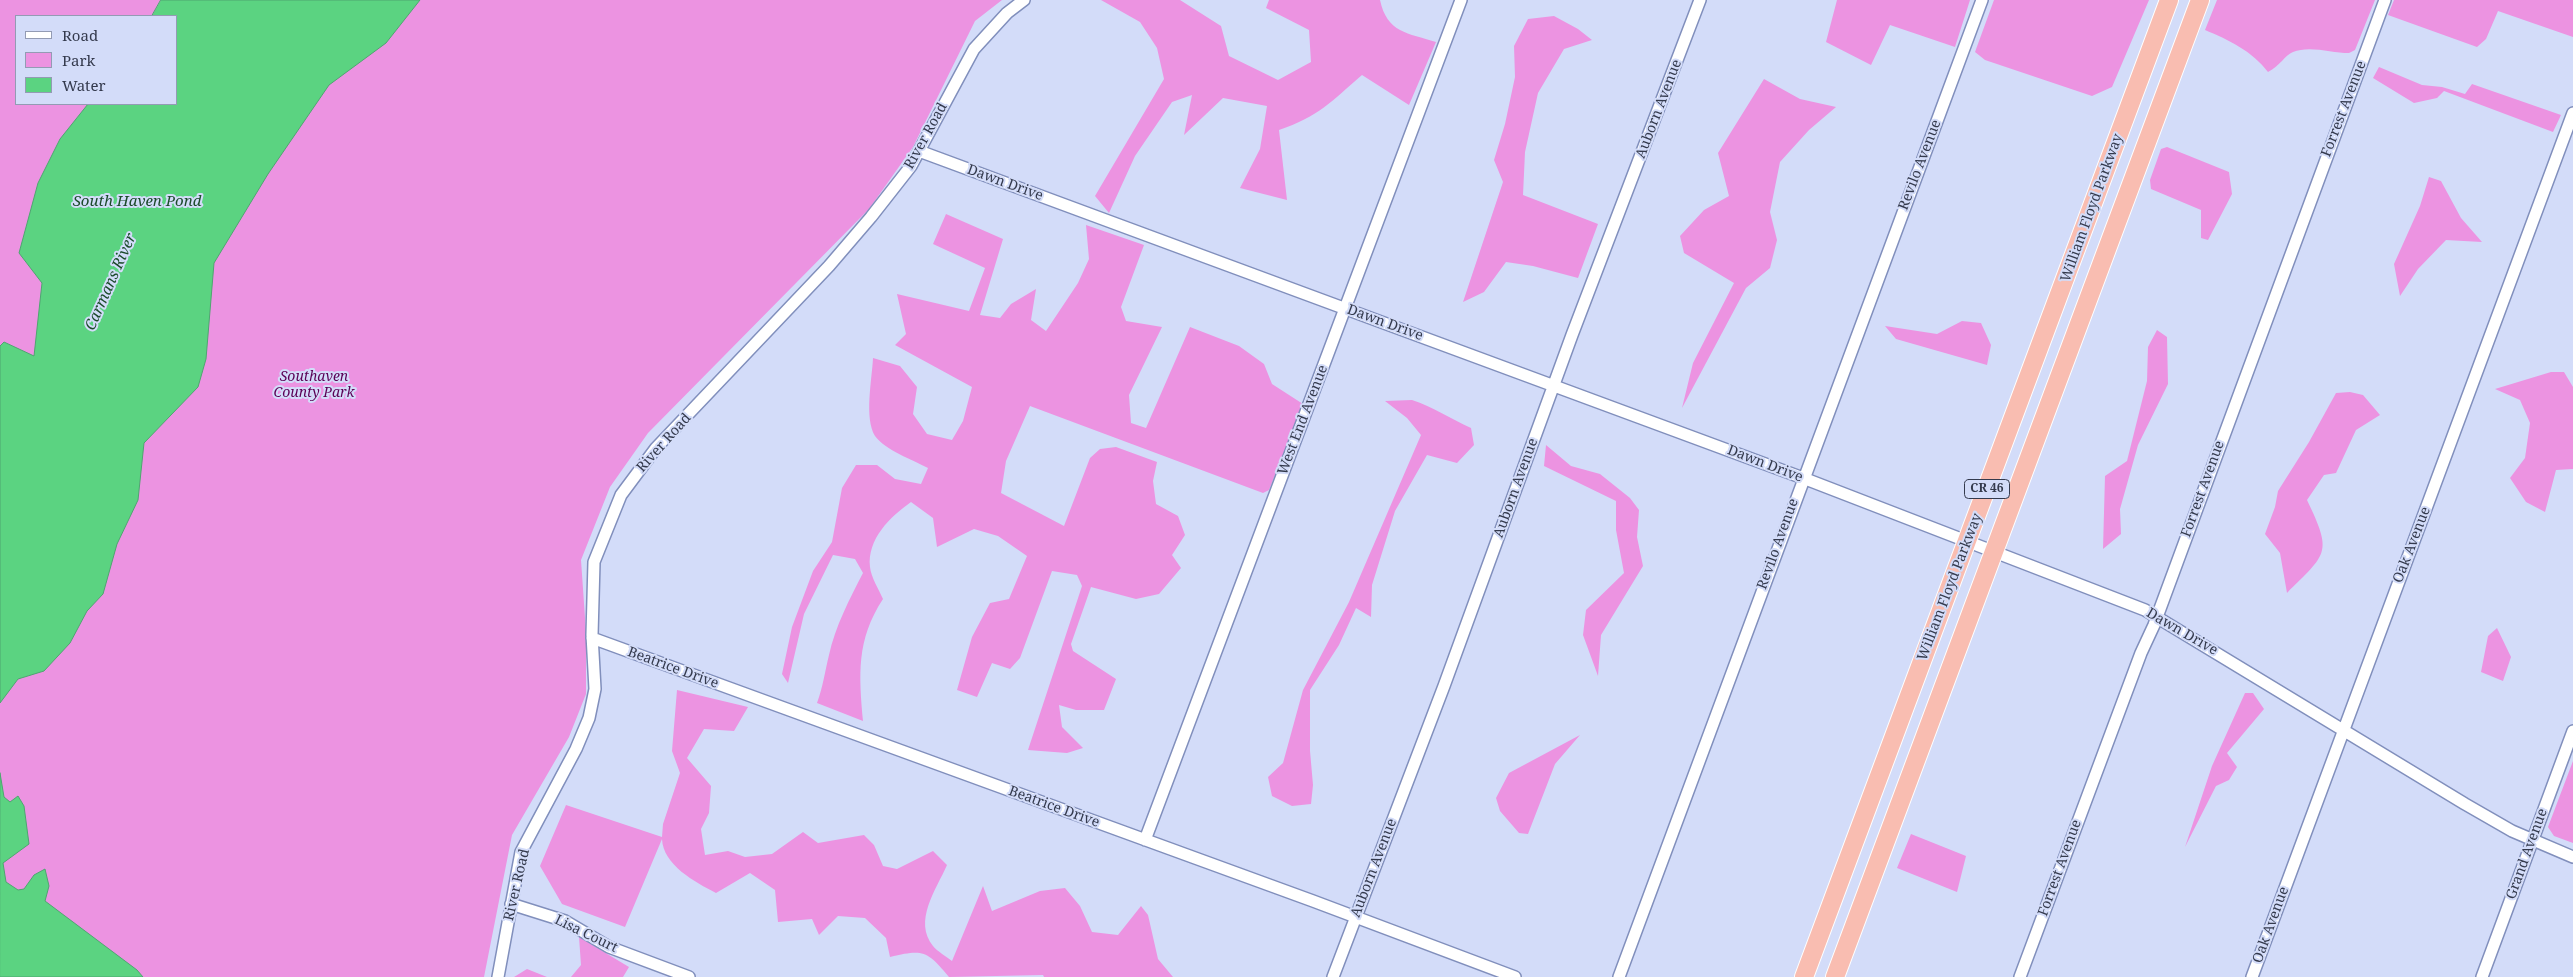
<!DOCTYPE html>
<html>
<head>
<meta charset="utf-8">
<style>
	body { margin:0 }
	#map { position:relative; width:2573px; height:977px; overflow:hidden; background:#d3dcf9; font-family:"Noto Serif",serif }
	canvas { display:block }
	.legend { position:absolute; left:15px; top:15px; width:162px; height:90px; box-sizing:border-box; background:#d3dcf9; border:1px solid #939bb4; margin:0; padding:6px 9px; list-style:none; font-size:15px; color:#343a4d }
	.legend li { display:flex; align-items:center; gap:10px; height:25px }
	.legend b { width:25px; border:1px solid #939bb4 }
</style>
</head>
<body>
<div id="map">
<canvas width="2573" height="977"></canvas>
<ul class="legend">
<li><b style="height:6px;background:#fff"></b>Road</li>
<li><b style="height:14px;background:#ec93e1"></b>Park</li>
<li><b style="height:14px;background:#5bd381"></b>Water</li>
</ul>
</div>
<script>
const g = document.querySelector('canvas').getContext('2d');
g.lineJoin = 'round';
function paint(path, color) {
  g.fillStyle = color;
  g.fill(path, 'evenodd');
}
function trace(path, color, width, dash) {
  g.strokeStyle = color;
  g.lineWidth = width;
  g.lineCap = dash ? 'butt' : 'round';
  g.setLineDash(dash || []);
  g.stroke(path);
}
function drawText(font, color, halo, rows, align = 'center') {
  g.font = font + ' "Noto Serif",serif';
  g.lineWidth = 4;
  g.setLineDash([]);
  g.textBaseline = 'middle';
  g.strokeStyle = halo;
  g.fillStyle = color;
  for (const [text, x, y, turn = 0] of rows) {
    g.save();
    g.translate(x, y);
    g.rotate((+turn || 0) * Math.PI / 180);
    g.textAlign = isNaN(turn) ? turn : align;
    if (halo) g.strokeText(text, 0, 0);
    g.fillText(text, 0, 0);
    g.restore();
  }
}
const green = new Path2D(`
	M0 0H1002L975 21 913 147 869 209 648 433 610 487 581 560 586 632V694L569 737 512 835 484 977H0ZM16 16H176V104H16Z
	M1101 0H1180L1221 26 1229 56 1278 80 1311 62 1309 30 1266 8 1269 0H1380C1387 33 1408 33 1436 42L1409 105 1362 75C1332 101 1318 117 1279 130L1287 200 1240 188 1260 149 1267 106 1223 98 1184 135 1192 95 1172 102 1135 156 1109 213 1095 196 1164 79 1157 48 1140 22Z
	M1837 0H1970L1955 47 1890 25 1871 65 1826 42Z
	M1994 0H2149L2112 87 2092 96 1985 60 1975 52Z
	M2217 0H2375L2355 50 2349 53C2332 53 2309 45 2293 52 2285 55 2280 66 2268 72 2252 51 2229 40 2205 30Z
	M2394 0H2573V37L2498 11 2486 39 2477 47 2388 15Z
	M1554 16 1578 29 1592 40 1564 49 1538 93 1525 152 1523 195 1598 224 1578 278 1533 266 1506 262 1484 292 1463 302 1503 182 1494 160 1505 124 1515 77 1514 46 1528 19Z
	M2379 67 2422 85 2442 87 2465 94 2472 84 2561 115 2553 132 2444 91 2437 98 2414 103 2373 78Z
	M1764 79 1800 99 1836 107 1809 130 1780 162 1770 212 1777 240 1770 268 1746 288 1682 408 1693 363 1734 283 1684 253 1680 236 1704 210 1729 196 1718 153Z
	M2167 147 2229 172 2232 194 2208 240 2201 238V210L2151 189 2150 180 2161 149Z
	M2429 177 2441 181 2461 218 2482 242 2446 240 2418 269 2400 296 2394 264 2420 206Z
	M946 214 1003 239 980 315 1000 318 1011 304 1036 289 1031 320 1046 331 1078 283 1089 259 1086 225 1144 245 1121 307 1126 321 1162 327 1129 395 1131 423 1146 428 1190 327 1239 346 1264 364 1272 384 1303 404 1269 490 1263 493 1030 406 1006 461 1001 493 1064 526 1090 458 1100 449 1116 447 1157 462 1153 481 1156 504 1178 516 1185 535 1172 555 1181 568 1159 594 1136 599 1091 587 1071 644 1073 651 1116 679 1104 710H1076L1059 705 1062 727 1083 748 1067 753 1028 750 1082 586 1077 575 1052 571 1020 658 1010 669 992 663 977 697 957 690 972 637 990 603 1009 599 1027 556 998 536 974 529 937 547 933 518 911 502C890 517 867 539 870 567 871 577 879 590 883 599 856 640 859 675 863 721L817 703C823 687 825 671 829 655 835 627 850 598 863 573L855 559 833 555 804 614 788 683 782 674 792 627 813 571 832 542 842 488 856 465H877L895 479 921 484 928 468C913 460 885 450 875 436 864 418 872 379 873 358L900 366 917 387 913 414 927 434 952 440 963 421 972 387 895 345 906 334 897 294 969 311 985 268 933 244Z
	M1962 321 1981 323 1991 345 1987 365 1896 339 1885 326 1937 334Z
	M2157 330 2167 337 2168 384 2138 445 2120 509 2121 534 2103 549 2105 476 2127 461 2147 381 2148 347Z
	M2551 372H2564L2573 387V469L2556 470 2545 512 2526 502 2510 478 2525 458 2530 423 2520 400 2495 389Z
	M2350 392 2363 395 2380 415 2356 430 2336 473 2324 475 2307 500C2333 554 2327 553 2287 593L2280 553 2265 534 2275 507 2278 491 2309 442 2336 393Z
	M1412 400C1433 407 1451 419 1471 428L1474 445 1457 463 1427 455 1395 511 1372 585 1371 617 1356 608 1339 645 1310 690V751L1313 785 1311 804 1292 806 1272 796 1268 777 1283 763 1303 690 1349 602 1421 435 1407 418 1385 401Z
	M1546 445 1571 466 1600 474 1630 498 1639 510 1637 537 1643 566 1601 635 1598 676 1583 635 1586 610 1624 573 1616 530V501L1544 466Z
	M2497 628 2511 657 2503 681 2481 672 2488 636Z
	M677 690 748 707 734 731 704 729 687 758 711 786 709 813 701 829 705 855 728 851 745 857 772 854 803 832 818 843 864 835 874 845 883 866 897 869 933 851 947 865C936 890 913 921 933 946 938 952 946 956 952 961L983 886 992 911 1040 891 1065 888 1080 906 1092 932 1118 935 1141 906 1148 915 1158 959 1173 977H1044L1043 975 949 977C927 951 924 949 890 957L886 938 865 918 838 916 819 935 812 919 778 922 775 890 750 873 716 893C695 882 663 865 662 839L625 927 562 904 540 866 566 805 662 837 663 824 680 773 672 751Z
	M2245 693H2253L2264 709 2227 753 2237 767 2229 780 2216 786 2185 847 2212 766Z
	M1580 735 1555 764 1528 834 1519 833 1500 811 1496 798 1509 773Z
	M2573 761V843L2554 836 2548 827Z
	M1911 834 1966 856 1957 892 1897 868Z
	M579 937 629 967 623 977H571L581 965Z
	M527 969 547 977H514Z`);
const water = new Path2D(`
	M161 0H420L386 43 329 85 268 174 214 263 206 359 198 387 144 443 138 500 117 544 103 594 87 611 70 643 44 671 18 679 0 703V346L4 342 34 356 42 283 19 253 38 183 60 139 88 104H176V16H152Z
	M0 773 4 797 10 802 18 796 24 806 29 844 3 863 6 882 18 890 24 889 34 875 45 869 49 886 45 901 137 970 143 977H0Z`);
const minor = new Path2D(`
	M919 151 1803 478 2145 610 2465 804 2512 831 2573 857
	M592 638 1313 901 1515 977
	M1145 840 1461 0
	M511 904 565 921 609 947 689 977
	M498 977 521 852 576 749 589 718 595 689 592 635 594 562 621 495 656 448 829 266 871 217 911 166 974 49 1007 13 1024 0
	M1333 977 1444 686 1572 335 1700 0
	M1619 977 1982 0
	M2020 977 2141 653 2154 625 2385 0
	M2252 977 2573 113
	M2482 977 2573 731`);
const highway = new Path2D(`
	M1804 977 2169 0
	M1835 977 2200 0`);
const shields = [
	[1987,489,45]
];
const shieldNames = [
	["CR 46",1987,489]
];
const streetNames = [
	["Auborn Avenue",1659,109,-69],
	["Forrest Avenue",2344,109,-69],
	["River Road",926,136,-61],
	["Revilo Avenue",1920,165,-69],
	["Dawn Drive",1005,183,20],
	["William Floyd Parkway",2092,208,-70],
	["Dawn Drive",1385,323,20],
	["West End Avenue",1303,420,-69],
	["River Road",664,443,-48],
	["Dawn Drive",1765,464,21],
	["Auborn Avenue",1516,488,-70],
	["Forrest Avenue",2203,489,-70],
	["Revilo Avenue",1778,544,-70],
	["Oak Avenue",2412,545,-69],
	["William Floyd Parkway",1950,587,-69],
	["Dawn Drive",2182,632,30],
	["Beatrice Drive",673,668,20],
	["Beatrice Drive",1054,807,20],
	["Grand Avenue",2527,854,-70],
	["Auborn Avenue",1374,868,-69],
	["Forrest Avenue",2060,868,-70],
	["River Road",517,885,-77],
	["Oak Avenue",2271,925,-70],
	["Lisa Court",586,934,26]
];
const parkNames = [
	["Southaven",314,377],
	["County Park",314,393]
];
const waterNames = [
	["South Haven Pond",137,202],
	["Carmans River",111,282,-66]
];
paint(green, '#ec93e1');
paint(water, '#5bd381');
trace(water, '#4fa571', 1);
trace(minor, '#818fbc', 14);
trace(highway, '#fff', 20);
trace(minor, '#fff', 11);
trace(highway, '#f9bdb1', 18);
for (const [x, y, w] of shields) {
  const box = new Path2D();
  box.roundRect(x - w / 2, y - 9.5, w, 19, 4);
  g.fillStyle = '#d3dcf9';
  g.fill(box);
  trace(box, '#343a4d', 1);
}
drawText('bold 12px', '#343a4d', null, shieldNames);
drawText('14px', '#343a4d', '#d3dcf9', streetNames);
drawText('italic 14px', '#5c0056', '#d3dcf9', parkNames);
drawText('italic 15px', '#1b4a2a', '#d3dcf9', waterNames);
</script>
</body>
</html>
